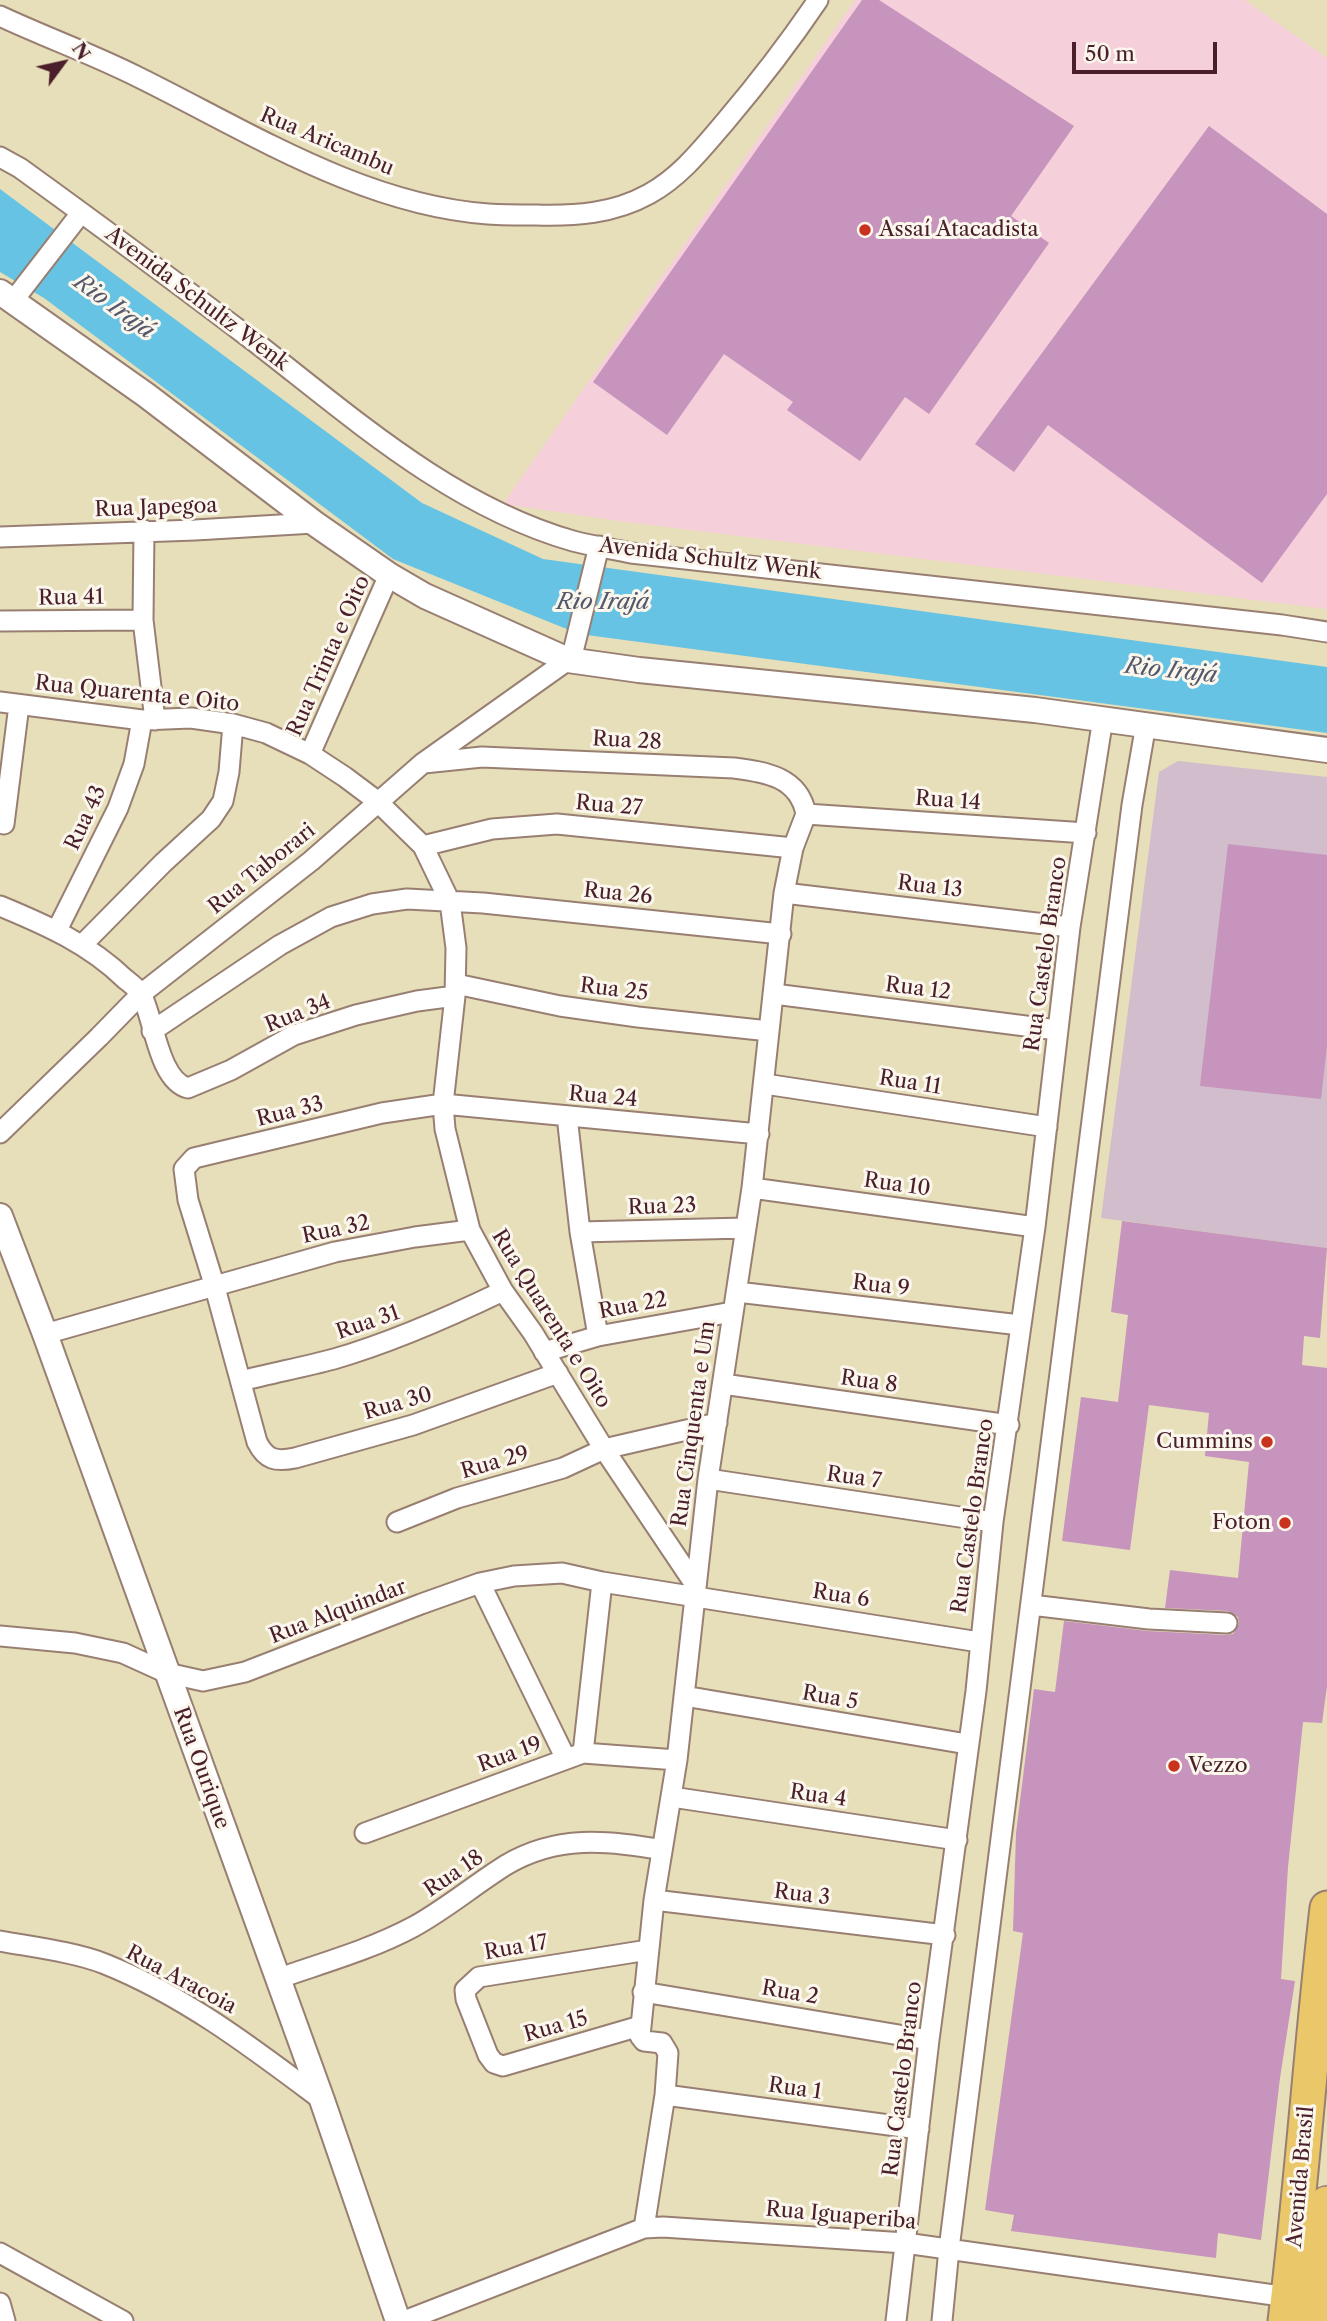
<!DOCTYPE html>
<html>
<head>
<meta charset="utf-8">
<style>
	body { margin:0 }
	#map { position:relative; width:1327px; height:2321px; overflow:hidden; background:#e7dfba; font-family:"Libre Caslon Text",serif }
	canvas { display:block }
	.north { position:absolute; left:28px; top:28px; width:70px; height:70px; -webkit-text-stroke:5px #fbf7ec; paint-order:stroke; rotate:57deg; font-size:19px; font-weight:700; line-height:28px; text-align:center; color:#4a1f2b }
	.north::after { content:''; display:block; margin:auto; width:24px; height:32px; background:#4a1f2b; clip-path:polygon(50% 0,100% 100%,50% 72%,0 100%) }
	.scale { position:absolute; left:1072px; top:42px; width:145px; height:32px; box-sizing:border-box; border:4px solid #4a1f2b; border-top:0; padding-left:9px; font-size:21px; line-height:24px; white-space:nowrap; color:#4a1f2b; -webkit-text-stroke:5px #fbf7ec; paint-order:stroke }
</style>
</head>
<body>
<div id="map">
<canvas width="1327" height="2321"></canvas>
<div class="north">N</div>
<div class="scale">50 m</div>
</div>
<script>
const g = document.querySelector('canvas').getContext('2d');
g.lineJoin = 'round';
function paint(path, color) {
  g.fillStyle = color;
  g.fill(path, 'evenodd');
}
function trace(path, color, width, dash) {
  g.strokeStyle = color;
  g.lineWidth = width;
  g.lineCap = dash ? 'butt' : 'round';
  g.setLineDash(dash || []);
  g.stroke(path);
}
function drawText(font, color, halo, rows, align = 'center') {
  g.font = font + ' "Libre Caslon Text",serif';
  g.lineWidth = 6;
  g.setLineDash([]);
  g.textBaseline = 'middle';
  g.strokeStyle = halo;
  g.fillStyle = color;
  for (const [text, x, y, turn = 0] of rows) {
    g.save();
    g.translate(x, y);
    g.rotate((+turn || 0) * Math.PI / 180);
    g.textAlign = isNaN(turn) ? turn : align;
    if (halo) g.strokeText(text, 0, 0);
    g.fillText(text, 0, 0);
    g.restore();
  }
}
const built = new Path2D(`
	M855 0H1245L1327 58V609L626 522 503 504Z`);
const industrial = new Path2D(`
	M1178 761 1327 777V1248L1101 1218 1159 772Z`);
const water = new Path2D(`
	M0 189 422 503 543 559 1327 667V733L579 634 393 559 44 298 0 272Z`);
const building = new Path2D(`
	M862 0H879L1074 126 1011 216 1049 243 929 414 905 397 860 461 787 410 793 402 724 354 667 435 593 382Z
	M1209 126 1327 214V494L1262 583 1048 425 1014 472 975 444Z
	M1228 844 1327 855V1045L1321 1099 1200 1086Z
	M1122 1221 1327 1248 1320 1338 1304 1336 1302 1365 1327 1368V1686L1322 1723 1303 1722 1288 1867 1281 1979 1295 1981 1280 2078 1261 2240 1218 2233 1216 2258 1011 2231 1014 2215 985 2210 1023 1933 1013 1931 1016 1833 1034 1689 1055 1692 1064 1621 1148 1631 1226 1635 1233 1634 1239 1624 1238 1617 1228 1611 1165 1608 1170 1570 1238 1578 1249 1462 1205 1456 1209 1413 1149 1405 1130 1550 1062 1541 1081 1397 1118 1402 1128 1315 1111 1312Z`);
const minor = new Path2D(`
	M0 16C45 37 92 54 136 76 246 130 362 205 488 214 504 215 520 215 536 215 575 216 613 214 649 194 680 177 702 149 725 122 758 83 789 43 818 0
	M0 157 20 168C99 225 177 283 255 342 353 418 451 506 573 541 592 546 612 549 631 553L1282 625 1327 632
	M13 301 81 213
	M144 530 143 620 155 720
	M0 537 195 530 314 523
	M0 621 143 620
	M571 660 599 546
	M0 702 142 720 191 718 233 724 266 733 310 754 345 777 377 801 423 846 450 902 456 948 455 996 443 1104 445 1129 470 1230 503 1291 533 1333 604 1449 696 1586
	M310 754 389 575
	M424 763 482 757 734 768C766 772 799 777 806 814
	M806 814 1086 833
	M4 824 19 705
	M423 846 492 829 557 824 793 848
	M784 893 1070 927
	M0 906C46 925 89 944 125 979 130 983 137 988 141 994 154 1017 158 1080 188 1088L231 1070 294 1035 356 1015 417 1001 455 996
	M57 930 118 808 134 764 142 720
	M83 944 163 863 211 819 223 801 229 772 233 724
	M456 984 560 1006 638 1017 769 1031
	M774 994 1057 1030
	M152 1031 280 945 331 917 372 904 407 899 483 903 781 934
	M765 1084 1047 1127
	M567 1116 580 1232 598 1336
	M0 1133 99 1037 141 994 311 861 423 763 568 660
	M752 1188 1035 1227
	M580 1232 745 1228
	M737 1292 1020 1325
	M45 1334 335 1252 415 1237 470 1230
	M544 1352 598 1336 732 1312
	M558 1373 413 1425 295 1458C276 1462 266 1460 257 1442L214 1284 188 1200 184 1169 194 1158 382 1113 443 1104 759 1134
	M241 1381C272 1373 304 1367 334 1359 393 1342 449 1317 503 1291
	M723 1384 1009 1425
	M708 1479 993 1522
	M397 1522 457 1498 563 1468 604 1449 717 1423
	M480 1583 566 1759
	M1031 1605 1149 1619 1227 1623
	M0 1636 75 1643 123 1653 167 1673 203 1681 245 1672 421 1604 480 1583 514 1576 562 1573 602 1582 979 1642
	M684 1696 967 1744
	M583 1753 602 1582
	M672 1797 957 1840
	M365 1833 583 1753 677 1760
	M654 1900 945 1935
	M0 1941C32 1947 75 1952 105 1964 185 1996 254 2049 322 2100
	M277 1979C322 1963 370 1950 413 1927 446 1909 474 1885 506 1865 556 1835 608 1840 662 1850
	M643 1992 929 2040
	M640 2026 503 2066 494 2063 488 2055 466 1999 465 1990 479 1977 648 1950
	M665 2095 919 2129
	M644 2228 665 2095 668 2053 662 2043 644 2041 640 2036 654 1900 677 1760 708 1479 752 1188 784 893 793 848 806 814
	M0 2253 123 2321
	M0 2303 5 2321
	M404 2321 644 2228 663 2227 905 2243 1288 2297
	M896 2321 929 2040 976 1691 993 1522 1035 1227 1070 927 1103 718
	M942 2321 949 2249 1132 805 1146 724`);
const tertiary = new Path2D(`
	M0 292 146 395 314 523 389 575 425 596 568 660 639 670 1035 710 1327 750
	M0 1216 45 1334 322 2100 398 2321`);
const trunk = new Path2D(`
	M1285 2321C1302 2184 1311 2045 1327 1908`);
const motorway = new Path2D(`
	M1312 2321 1327 2204`);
const markers = [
	[865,230,7,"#c8321e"],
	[1267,1442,7,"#c8321e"],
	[1285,1523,7,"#c8321e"],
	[1174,1766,7,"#c8321e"]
];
const streetNames = [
	["Rua Aricambu",327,142,23],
	["Avenida Schultz Wenk",197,299,37],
	["Rua Japegoa",156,508,-2],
	["Avenida Schultz Wenk",710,559,7],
	["Rua 41",71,598,-1],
	["Rua Trinta e Oito",329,656,-66],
	["Rua Quarenta e Oito",137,694,6],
	["Rua 28",627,741,3],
	["Rua 14",948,801,4],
	["Rua 27",609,806,5],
	["Rua 43",86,818,-65],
	["Rua Taborari",262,869,-39],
	["Rua 13",930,887,7],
	["Rua 26",618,894,6],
	["Rua Castelo Branco",1046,954,-82],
	["Rua 12",918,989,7],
	["Rua 25",614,990,7],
	["Rua 34",298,1014,-22],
	["Rua 11",910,1083,9],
	["Rua 24",603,1097,5],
	["Rua 33",290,1112,-14],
	["Rua 10",897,1185,8],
	["Rua 23",662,1207,-2],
	["Rua 32",336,1230,-12],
	["Rua 9",881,1286,7],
	["Rua 22",633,1306,-11],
	["Rua Quarenta e Oito",551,1319,58],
	["Rua 31",368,1323,-19],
	["Rua 8",869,1382,8],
	["Rua 30",398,1404,-16],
	["Rua Cinquenta e Um",694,1424,-82],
	["Rua 29",495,1463,-16],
	["Rua 7",854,1478,8],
	["Rua Castelo Branco",973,1516,-82],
	["Rua 6",841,1596,9],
	["Rua Alquindar",338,1612,-21],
	["Rua 5",830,1698,10],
	["Rua 19",510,1755,-20],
	["Rua Ourique",201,1768,70],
	["Rua 4",818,1796,8],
	["Rua 18",454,1874,-34],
	["Rua 3",802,1895,7],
	["Rua 17",516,1948,-10],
	["Rua Aracoia",181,1980,28],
	["Rua 2",790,1993,10],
	["Rua 15",556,2027,-16],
	["Rua Castelo Branco",903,2079,-83],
	["Rua 1",795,2089,8],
	["Avenida Brasil",1301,2177,-85],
	["Rua Iguaperiba",841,2216,5]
];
const poiNames = [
	["Assaí Atacadista",879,230],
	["Cummins",1253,1442,"right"],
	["Foton",1271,1523,"right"],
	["Vezzo",1188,1766]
];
const waterNames = [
	["Rio Irajá",114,307,36],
	["Rio Irajá",603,602],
	["Rio Irajá",1171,671,6]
];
paint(built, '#f5cfda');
paint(industrial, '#d1bdcb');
paint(water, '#66c3e4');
paint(building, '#c694bc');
trace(minor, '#987f72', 23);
trace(tertiary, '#987f72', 28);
trace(trunk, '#987f72', 37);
trace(motorway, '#987f72', 38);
trace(minor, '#fff', 19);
trace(tertiary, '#fff', 24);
trace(trunk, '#eac769', 33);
trace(motorway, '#eac769', 35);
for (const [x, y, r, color] of markers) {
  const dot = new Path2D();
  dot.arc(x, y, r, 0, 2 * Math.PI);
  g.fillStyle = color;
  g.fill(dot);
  trace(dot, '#fbf7ec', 2.5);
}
drawText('21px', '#4a1f2b', '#fbf7ec', streetNames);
drawText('21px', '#4a1f2b', '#fbf7ec', poiNames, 'left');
drawText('italic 23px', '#54586c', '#fbf7ec', waterNames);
</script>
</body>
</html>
